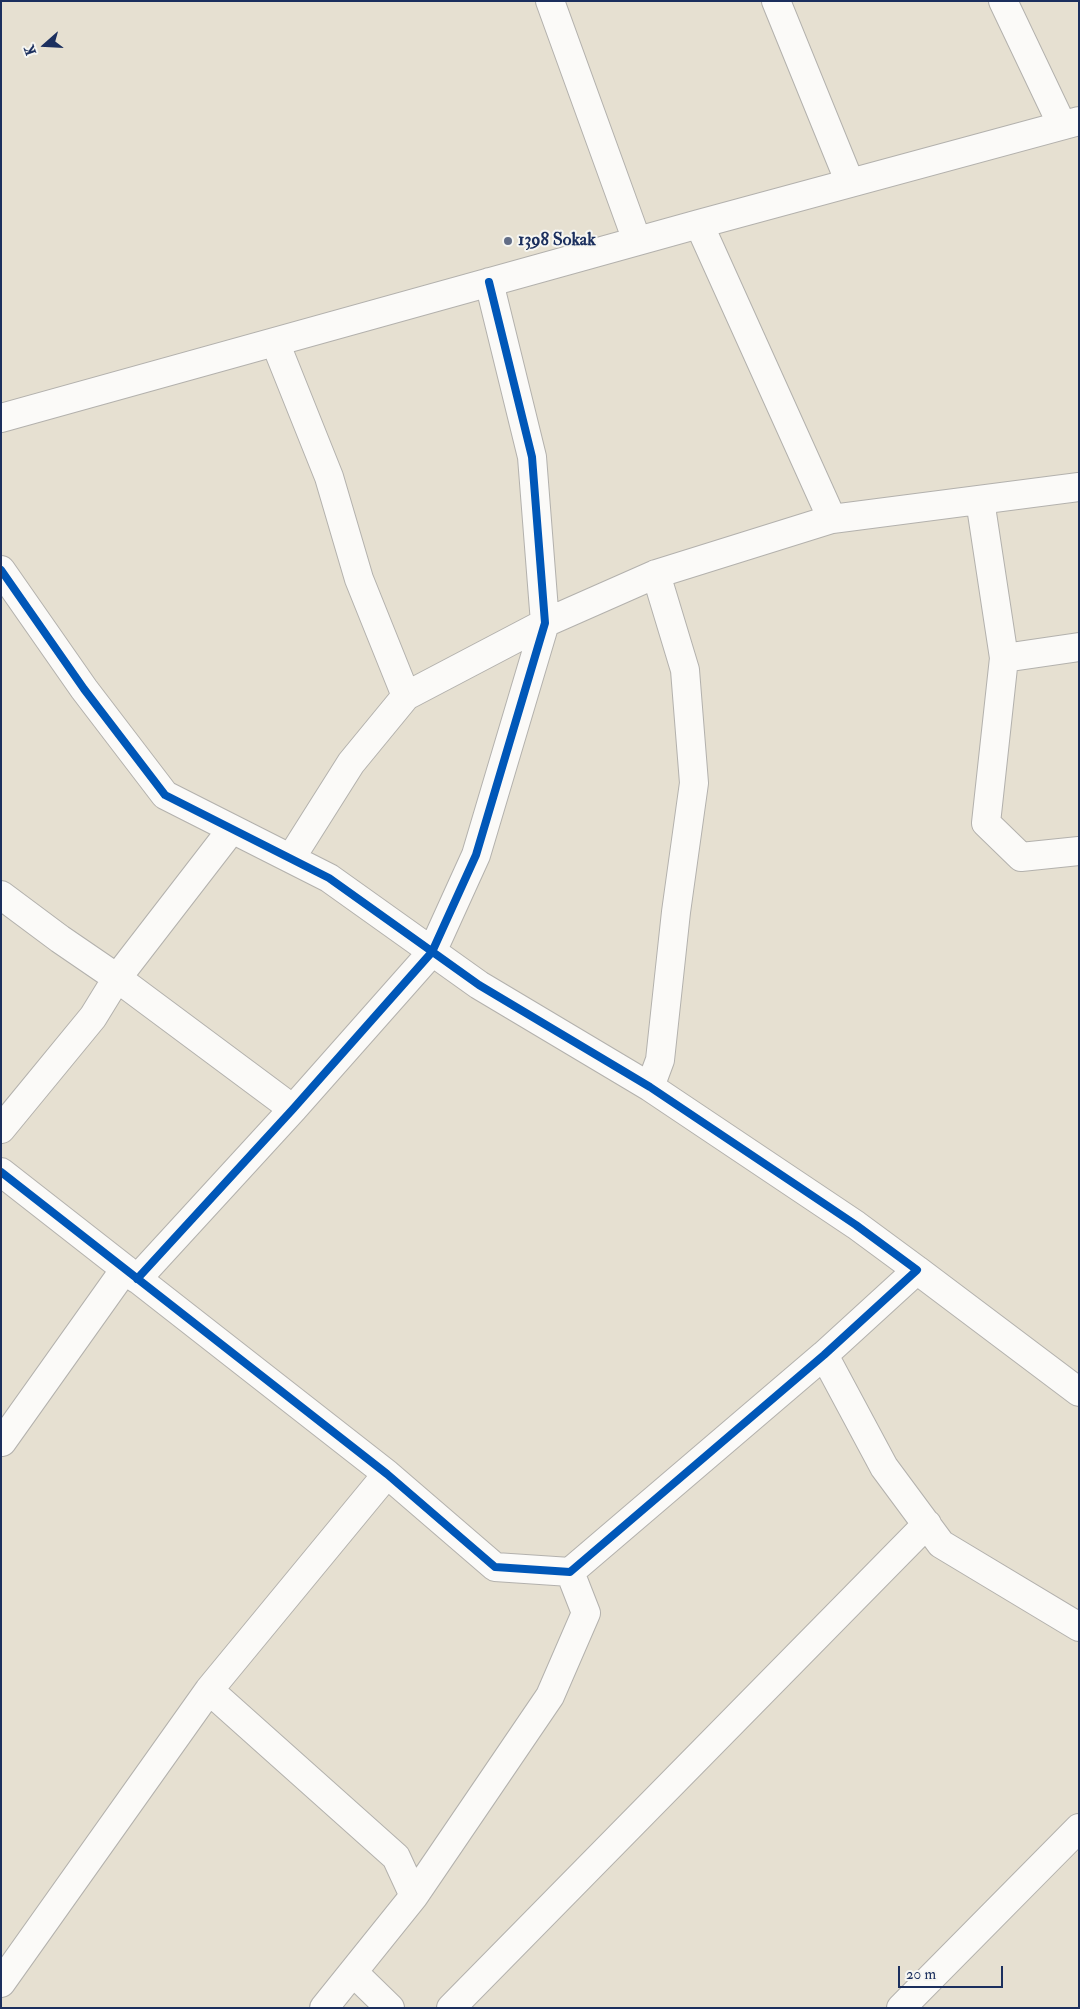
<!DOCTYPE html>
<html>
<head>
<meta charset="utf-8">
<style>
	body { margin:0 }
	#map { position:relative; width:1080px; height:2009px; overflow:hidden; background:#e6e0d1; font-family:"IM FELL Double Pica",serif }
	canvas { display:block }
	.frame { position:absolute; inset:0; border:2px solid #1b2f5e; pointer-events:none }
	.north { position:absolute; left:20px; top:20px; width:50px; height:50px; -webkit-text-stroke:4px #f6f6f2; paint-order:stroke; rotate:251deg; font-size:14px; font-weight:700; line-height:20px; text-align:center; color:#1b2f5e }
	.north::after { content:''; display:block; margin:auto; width:18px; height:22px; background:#1b2f5e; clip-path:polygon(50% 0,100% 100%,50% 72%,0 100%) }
	.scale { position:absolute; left:898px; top:1966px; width:105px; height:22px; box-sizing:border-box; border:2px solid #1b2f5e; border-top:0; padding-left:6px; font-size:15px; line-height:18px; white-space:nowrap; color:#1b2f5e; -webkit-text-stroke:4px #f6f6f2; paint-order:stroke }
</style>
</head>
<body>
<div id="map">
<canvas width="1080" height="2009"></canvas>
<div class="frame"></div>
<div class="north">K</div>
<div class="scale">20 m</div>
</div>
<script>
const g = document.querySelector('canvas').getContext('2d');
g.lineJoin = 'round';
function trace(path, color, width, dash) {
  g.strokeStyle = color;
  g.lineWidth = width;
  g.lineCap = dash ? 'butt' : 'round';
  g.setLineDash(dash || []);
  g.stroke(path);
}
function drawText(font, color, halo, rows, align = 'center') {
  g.font = font + ' "IM FELL Double Pica",serif';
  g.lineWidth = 4;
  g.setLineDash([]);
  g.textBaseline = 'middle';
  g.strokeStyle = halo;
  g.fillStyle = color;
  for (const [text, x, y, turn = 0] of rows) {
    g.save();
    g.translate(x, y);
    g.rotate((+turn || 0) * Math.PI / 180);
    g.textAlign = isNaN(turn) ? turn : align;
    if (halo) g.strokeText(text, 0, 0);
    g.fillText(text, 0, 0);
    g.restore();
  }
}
const minor = new Path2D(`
	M550 1 637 241
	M776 1 850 183
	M1003 1 1062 125
	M699 224 832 519
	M275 342 329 477 359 579 406 696
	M1 418 699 224 1079 121
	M980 500 1004 658 986 823 1021 857 1079 851
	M1 570 84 689 165 795 329 878 479 985 650 1087 856 1225 917 1270 824 1355 570 1572 495 1567 387 1474 1 1172
	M1004 658 1079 647
	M291 858 351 763 406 696 545 623 656 574 832 519 1079 487
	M1 895 60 939 117 978 293 1109
	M650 1087 660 1060 676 912 694 783 685 670 656 574
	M1 1129 93 1017 117 978 232 829
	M917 1270 1079 1392
	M137 1279 293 1109 432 952 476 855 545 623 532 457 489 282
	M824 1355 884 1467 941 1544 1079 1627
	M2 1442 125 1269
	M209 1690 396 1857 414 1896 324 2008
	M414 1896 550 1696 586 1613 570 1572
	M353 1972 390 2008
	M1 1983 209 1690 387 1474
	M451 2008 927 1524
	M901 2008 1079 1828`);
const cycleway = new Path2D(`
	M1 570 84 689 165 795 329 878 479 985 650 1087 856 1225 917 1270 824 1355 570 1572 495 1567 387 1474 1 1172
	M137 1279 293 1109 432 952 476 855 545 623 532 457 489 282`);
const markers = [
	[508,241,5,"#626d86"]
];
const poiNames = [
	["1398 Sokak",518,241]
];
trace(minor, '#b3b1ad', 30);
trace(minor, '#fbfaf8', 28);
trace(cycleway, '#0057b8', 8);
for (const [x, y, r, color] of markers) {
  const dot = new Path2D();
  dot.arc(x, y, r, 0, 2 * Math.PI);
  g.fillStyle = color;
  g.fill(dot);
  trace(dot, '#f6f6f2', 2);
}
drawText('bold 18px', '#1b2f5e', '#f6f6f2', poiNames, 'left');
</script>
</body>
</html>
